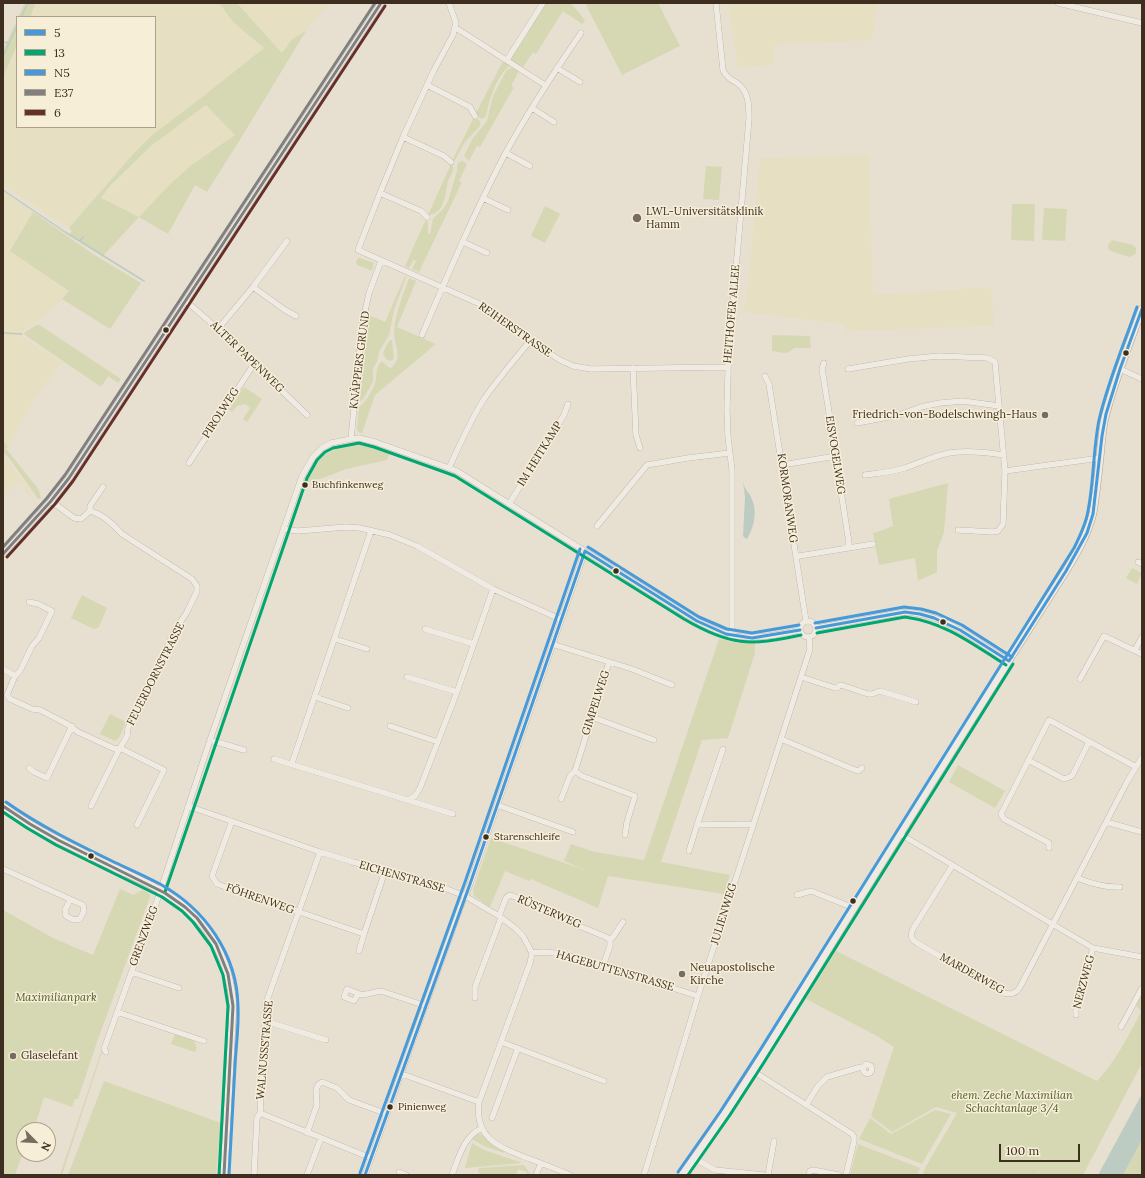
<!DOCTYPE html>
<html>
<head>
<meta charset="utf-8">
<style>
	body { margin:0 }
	#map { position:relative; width:1145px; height:1178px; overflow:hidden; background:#e7e0d1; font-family:Lora,serif }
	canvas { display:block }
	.frame { position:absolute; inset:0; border:4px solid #3d2e20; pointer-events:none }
	.legend { position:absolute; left:16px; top:16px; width:140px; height:112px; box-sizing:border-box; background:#f7eed8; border:1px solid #ada18e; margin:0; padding:5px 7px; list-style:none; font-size:12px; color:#3d2e20 }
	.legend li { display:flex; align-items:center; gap:8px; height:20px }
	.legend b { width:20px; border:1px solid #ada18e }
	.north { position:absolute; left:16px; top:1122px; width:40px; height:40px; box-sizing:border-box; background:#f7eed8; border:1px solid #ada18e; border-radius:50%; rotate:114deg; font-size:11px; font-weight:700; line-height:16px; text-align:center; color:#3d2e20 }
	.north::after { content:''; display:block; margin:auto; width:14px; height:18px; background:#786c5e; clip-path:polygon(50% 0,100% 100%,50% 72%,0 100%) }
	.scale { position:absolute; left:999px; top:1144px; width:81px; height:18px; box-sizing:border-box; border:2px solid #3d2e20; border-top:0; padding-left:5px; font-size:12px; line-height:14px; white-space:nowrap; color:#3d2e20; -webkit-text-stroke:3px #f7eed8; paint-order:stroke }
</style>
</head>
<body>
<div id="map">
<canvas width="1145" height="1178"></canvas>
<div class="frame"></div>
<ul class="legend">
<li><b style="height:5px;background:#479ada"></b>5</li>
<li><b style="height:5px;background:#00a770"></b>13</li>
<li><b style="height:5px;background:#479ada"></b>N5</li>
<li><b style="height:5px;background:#808080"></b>E37</li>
<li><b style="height:5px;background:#662f29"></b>6</li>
</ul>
<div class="north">N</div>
<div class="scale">100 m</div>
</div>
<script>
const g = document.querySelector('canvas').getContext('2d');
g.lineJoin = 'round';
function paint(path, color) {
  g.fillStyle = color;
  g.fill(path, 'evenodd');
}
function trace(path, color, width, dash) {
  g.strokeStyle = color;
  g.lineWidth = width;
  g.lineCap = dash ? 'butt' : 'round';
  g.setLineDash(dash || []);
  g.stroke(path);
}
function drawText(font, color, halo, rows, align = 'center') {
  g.font = font + ' Lora,serif';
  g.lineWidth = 3;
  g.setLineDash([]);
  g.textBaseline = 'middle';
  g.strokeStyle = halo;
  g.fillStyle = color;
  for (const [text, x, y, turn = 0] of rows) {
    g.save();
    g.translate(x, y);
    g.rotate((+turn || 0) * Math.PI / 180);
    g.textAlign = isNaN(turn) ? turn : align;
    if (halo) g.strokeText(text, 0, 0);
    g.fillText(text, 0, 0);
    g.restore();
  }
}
const farmland = new Path2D(`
	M36 3H219L234 23 264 48 201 98 151 136 135 152 69 228 3 185V77L17 45V127H155V17H30Z
	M237 3H329L306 31 292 39 282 53Z
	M728 3H878L872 40 774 45V64L738 68Z
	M206 105 236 135 193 164 170 184 139 217 101 198 152 145Z
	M869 155 873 295 991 287 994 326 845 331 844 324 743 312 748 285 760 158Z
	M3 192 33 212 10 251 69 291 51 312 22 332V337L62 362 34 400 8 447 3 441Z
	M3 456 25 484 34 498 27 493 22 486 18 482 3 497Z`);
const green = new Path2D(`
	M25 3H36L30 17H18Z
	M219 3H237L282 53 292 39 306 31 241 138 207 192 195 185 168 234 139 217 103 256 69 235 72 231 69 228 135 152 151 136 201 98 264 48 234 23ZM206 105 235 135 193 164 170 184 139 217 101 198 111 185 152 145Z
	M544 3H570L578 11 585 21 582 24 563 11 536 54 533 52 523 67 509 59Z
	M585 3H658L680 46 622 75Z
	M17 20V45L3 77V50Z
	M503 61 510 65C495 79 490 97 486 116L482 119 475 115Z
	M513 67 519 71 511 86 514 87 480 147 477 146 469 161 464 156 473 138 487 121 493 96 505 73 507 70Z
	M474 117 480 121V126L465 142 455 160 452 161Z
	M463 161 467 164 459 181 462 182 419 272 412 269 416 262 414 259 409 268 405 266 426 219 428 223V233L430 234 433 219 444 208 448 201 457 171V165L459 162Z
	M451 164 453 166C454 172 450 176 448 181 445 194 445 214 428 215Z
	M706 166 722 167 719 200 703 199Z
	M1012 204H1035L1034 241 1011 240Z
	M545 206 560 214 545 243 531 236Z
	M1044 208 1067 209 1065 241 1042 240Z
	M33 212 93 254 141 283 110 329 62 299 69 291 10 251Z
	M1112 240 1133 245 1136 248V254L1129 257 1111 251 1108 249V245Z
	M358 258H360L374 263 372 270H370L357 265 356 262Z
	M405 276 406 277 394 310 389 335 379 352 377 362 373 368V382L363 399 359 402 369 315 385 322Z
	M409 278 416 281 397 327 436 344 375 395 362 433 358 432 357 429 359 407C366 402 375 387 376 379 377 372 376 366 382 361L388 367 391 368C404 358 394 345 394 332 395 314 403 295 409 278Z
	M38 324 121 379 118 383 108 376 101 387 25 335 24 333Z
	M772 335 810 336 811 348H794L789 352 784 353 772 351Z
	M390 340H392L394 359 390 361 386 359 383 354 385 348Z
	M244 387 262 399 247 422 243 419 250 408 245 404 237 406 232 412 229 410Z
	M3 441 8 447 6 448 8 451 39 490 41 499H38L10 459 4 453 3 454Z
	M353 444 370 446 390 453 387 460 346 469 323 478 307 482C313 458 330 449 353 444Z
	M948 483 944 532 937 551V572L918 581 915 558 879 565 873 533 883 530 893 526 889 499Z
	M1132 568 1142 573 1137 584 1126 578Z
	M82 595 107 608 99 627 94 629 71 618Z
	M719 639 738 643H755V653L728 738 702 740 661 862 730 875 724 894 608 876 598 908 531 879 529 881 505 871 490 907 474 896 473 890 491 838 588 871 564 861 571 844 595 852 644 860Z
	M110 714 126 722 119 738 115 741 100 734Z
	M958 765 1005 791 995 808 949 782Z
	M120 889 134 895 136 893 143 890 150 894V897L97 1042 78 1099H75L72 1107 44 1097 34 1129 36 1130H24V1150L15 1175H3V910L55 939 93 955Z
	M836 951 1097 1081 1089 1089C1113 1067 1126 1040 1141 1012L1136 1005 1142 994V1058L1141 1061 1142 1063 1083 1175H1037L1041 1167 1036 1175H923L925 1168 957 1113 936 1107 892 1132 871 1116 894 1047 877 1036 806 999Z
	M436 957 438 958 427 991 426 999 422 1000Z
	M419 1006 422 1009 413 1039 407 1037Z
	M175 1034 194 1041 197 1048 195 1052 171 1044Z
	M101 1052H102L62 1175H60Z
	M104 1081 221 1123 216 1175H68Z
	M935 1110 951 1114 922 1164 859 1139 870 1118 891 1134Z
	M477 1134 483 1135 504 1150V1153L484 1146 472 1139Z
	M1142 1140V1175H1123Z
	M472 1143 482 1149 522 1163 465 1168Z
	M858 1144 920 1168 917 1175H850Z
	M524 1165 531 1175H527V1172L518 1169 516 1175H481L478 1172 479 1168Z`);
const water = new Path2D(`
	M743 481C745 490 746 489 750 495 758 509 755 526 747 539L745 538 743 536 745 497Z
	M1142 1094V1140L1123 1175H1098Z`);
const stream = new Path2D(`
	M21 17 28 3
	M3 42 9 43
	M3 56 17 26
	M3 190 65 232 144 281
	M80 241 83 237
	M3 333 22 334`);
const minor = new Path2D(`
	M449 3 456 23 453 35 434 70 403 137 380 193 358 250 482 305 530 341 560 360 573 366 591 369 728 367
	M716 3 723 70C726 77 731 80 737 83 749 91 749 106 749 119L732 314 729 335 727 410 728 437 732 470V636
	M1058 3 1142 23
	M456 28 545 85
	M507 60 543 3
	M557 68 580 82
	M427 85 470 107 475 116
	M532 108 554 122
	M403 137 444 156 451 162
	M506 153 530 166
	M380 193 421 211 427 217
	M483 198 508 210
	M463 242 487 253
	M253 287 285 310 296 316
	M186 301 218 329 307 415
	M218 329 253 287 287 241
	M422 335C448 274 474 213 505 154 528 112 554 72 581 33
	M824 363 822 369 836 456 838 481 840 485 849 543 847 548
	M633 368 636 435 640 448
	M848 369 908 359 939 356 988 358 995 362 1005 471 1003 524 998 531 993 532 958 530
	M1120 369 1142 379
	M765 376 769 384 806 621
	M857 423 899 415 921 407 940 403 963 401 999 406
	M351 439 362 325 369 293 381 261
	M189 463 254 364
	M782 465 836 456
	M449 468C460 444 470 421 484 399 498 379 514 360 530 341
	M1005 471 1100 458
	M865 475C879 473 892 472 905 468 919 463 934 456 949 453 967 450 985 452 1004 455
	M509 504 564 415 568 404
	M90 511V506L103 487
	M597 526 647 465 688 458 730 453
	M283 529 298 531 346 527 360 528 390 535 417 546 493 589 560 619
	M3 554 51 501 69 478 381 3
	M796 558 799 556 873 544
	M1138 562 1142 564
	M800 629a8 8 0 1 1 16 0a8 8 0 1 1-16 0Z
	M816 628 905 612C948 615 973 640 1009 661
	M425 629 474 644
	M335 639 367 649
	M552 644 632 669 672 685
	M1135 650 1142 637
	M3 669 15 676 7 695 10 699 32 709 40 710 67 724 78 732 115 749 120 748 127 736 128 728 137 710 143 703 160 668V663L175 630 187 612 197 591V586L192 579 122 534C114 525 102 514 90 511L81 519 74 518 51 501
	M15 676 20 671 32 646 39 638 52 611 38 604 29 602
	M407 677 457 692
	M801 677 835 688H837L840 685 844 686 868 694H872L880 691 916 702
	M1080 679 1104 636 1142 654
	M315 697 348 708
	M592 717 654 740
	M390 726 438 742
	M781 739 850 768 858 771 862 768
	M210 740 244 750
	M723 749 697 825 753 824
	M274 759 453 814
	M1028 760 1064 779 1072 776 1089 742
	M292 763 371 531
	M29 768 34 772 47 778 72 726
	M575 771 582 776 635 796 627 822 625 835
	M561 799 570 776 575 771 609 662
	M408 800 415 796 420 788 457 692 493 589
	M497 805 573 832
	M91 806 120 748 164 770 137 825
	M188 806 320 852 353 862 434 884 465 896 499 916 515 928 523 936 532 953 530 963 479 1102C474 1138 499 1147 527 1158 541 1163 556 1169 570 1175
	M232 821 212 876 217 884 364 934 385 871
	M1106 822 1142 832
	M900 834 1093 948 1142 957
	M1049 848V843L1004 819 1001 814 1049 720 1136 767
	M689 851 697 825
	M320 852 266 1003 260 1113 371 1158
	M952 866 913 929C910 936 911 939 917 943L1004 993C1011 995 1016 994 1020 987L1127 782 1142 757
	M3 869 83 905 84 911 80 919 74 920 66 916 65 910 70 900
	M1077 878C1090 883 1106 888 1120 887
	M797 895 811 891 854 908
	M499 916 506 898 510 895 535 905 545 912 606 937 610 940V946L603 966
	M610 940C616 935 618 928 623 922
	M359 951 364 934
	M532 953 544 952 564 954 698 996
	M131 972 179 988
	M358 994 354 1001 344 997 347 989 362 995 381 991 426 1006
	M475 998V987L501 918
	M117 1012 204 1041
	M1076 1015V1004L1093 948
	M265 1021 326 1040
	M1121 1027 1142 988
	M501 1042 604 1081
	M106 1052 104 1049 158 898 210 740 302 476 313 457 322 448 331 443 351 439 359 438 375 442 449 468 457 471 687 615C731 642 751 641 800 630
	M753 1071 852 1134 854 1137V1141L846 1175
	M402 1074 479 1102
	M806 1105 818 1086 827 1077 861 1067 863 1068 866 1064 871 1066 872 1070 870 1073 867 1074 864 1072 863 1068
	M492 1118 518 1048
	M307 1133 317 1105 316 1090 318 1085 322 1082 337 1088 349 1100 387 1114
	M694 1158 715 1170 764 1175
	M399 1172 406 1175
	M254 1175 257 1118 260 1113
	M307 1175 321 1138
	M365 1175 461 906 470 884 585 551
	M452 1175C459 1157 463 1137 482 1128
	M536 1175 541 1163
	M644 1175 698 996 810 649 809 637
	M768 1175 774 1141
	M809 1175 810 1171 813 1170 839 1175`);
const tertiary = new Path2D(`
	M3 806C38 832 78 850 117 869 136 878 155 886 171 897 210 922 230 961 233 1006L224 1175
	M682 1175C740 1096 790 1011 842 927 916 808 990 689 1066 571 1077 553 1088 534 1093 513 1096 495 1098 477 1100 458 1101 446 1102 434 1104 422 1113 383 1129 346 1142 309`);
const bus1 = new Path2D(`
	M585 551 697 621 726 634 752 638 800 630
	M816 628 905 612 920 614 934 618 960 630 1009 661
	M1009 661 1066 571 1087 533 1093 514 1102 436 1106 414 1120 369 1142 309
	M365 1175 470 884 585 551`);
const bus2 = new Path2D(`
	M817 633 905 617C947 623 972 644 1006 665
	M3 812 27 828 56 845 162 897 182 911 193 922 211 946 223 975 228 1006 219 1175
	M165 892 307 478 317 460 325 452 333 448 359 443 374 447 447 473 455 476 684 619C730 646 750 646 801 635
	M688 1175 730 1115 763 1064 1013 664`);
const bus3 = new Path2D(`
	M588 547 699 617 727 629 752 633 799 625
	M815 623 904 607 921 609 936 613 962 625 1012 657
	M6 802C40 826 77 844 114 862 129 869 145 876 160 884 205 909 237 954 238 1006 239 1026 236 1046 235 1066 233 1103 231 1139 229 1175
	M678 1172 720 1112 760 1050 1074 548C1080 536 1086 524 1088 511 1094 481 1093 450 1099 420 1108 381 1124 344 1137 307
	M360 1173 465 882 580 549`);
const bus4 = new Path2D(`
	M3 554 51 501 69 478 381 3
	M3 806 30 824 58 840 165 893 185 907 197 918 216 944 228 974 233 1006 224 1175`);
const bus5 = new Path2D(`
	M7 557 55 504 73 481 385 6`);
const bus6 = new Path2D(`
	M3 547 47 498 65 475 375 3`);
const markers = [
	[637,218,5,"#786c5e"],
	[166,330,3.5,"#3d2e20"],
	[1126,353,3.5,"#3d2e20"],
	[1045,415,4,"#786c5e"],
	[305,485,3.5,"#3d2e20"],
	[616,571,3.5,"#3d2e20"],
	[943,622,3.5,"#3d2e20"],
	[486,837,3.5,"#3d2e20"],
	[91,856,3.5,"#3d2e20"],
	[853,901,3.5,"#3d2e20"],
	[682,974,4,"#786c5e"],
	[13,1056,4,"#786c5e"],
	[390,1107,3.5,"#3d2e20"]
];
const busNames = [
	["Buchfinkenweg",312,485],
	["Starenschleife",494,837],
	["Pinienweg",398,1107]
];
const poiNames = [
	["LWL-Universitätsklinik",646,212],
	["Hamm",646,225],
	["Friedrich-von-Bodelschwingh-Haus",1037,415,"right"],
	["Neuapostolische",690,968],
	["Kirche",690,981],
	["Glaselefant",21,1056]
];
const streetNames = [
	["HEITHOFER ALLEE",732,314,-85],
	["REIHERSTRASSE",515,330,35],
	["ALTER PAPENWEG",247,357,44],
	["KNÄPPERS GRUND",360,360,-83],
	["PIROLWEG",221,413,-57],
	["IM HEITKAMP",540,454,-58],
	["EISVOGELWEG",835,455,81],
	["KORMORANWEG",787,498,82],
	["FEUERDORNSTRASSE",156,674,-63],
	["GIMPELWEG",596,703,-72],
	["EICHENSTRASSE",402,877,16],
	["FÖHRENWEG",260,899,19],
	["RÜSTERWEG",549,912,23],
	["JULIENWEG",724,914,-73],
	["GRENZWEG",144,936,-70],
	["HAGEBUTTENSTRASSE",615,971,16],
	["MARDERWEG",972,974,29],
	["NERZWEG",1084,982,-75],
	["WALNUSSSTRASSE",265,1050,-85]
];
const parkNames = [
	["Maximilianpark",56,998],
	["ehem. Zeche Maximilian",1012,1096],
	["Schachtanlage 3/4",1012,1109]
];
paint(farmland, '#e6dfc2');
paint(green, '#d6d7b3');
paint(water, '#bcccc2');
trace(stream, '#bcccc2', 1.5);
trace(minor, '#ada599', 6);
trace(tertiary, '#ada599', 8);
trace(minor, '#efebe3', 5.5);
trace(tertiary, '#efebe3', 7);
trace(bus1, '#479ada', 3);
trace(bus2, '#00a770', 3);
trace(bus3, '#479ada', 3);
trace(bus4, '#808080', 3);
trace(bus5, '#662f29', 3);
trace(bus6, '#808080', 3);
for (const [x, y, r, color] of markers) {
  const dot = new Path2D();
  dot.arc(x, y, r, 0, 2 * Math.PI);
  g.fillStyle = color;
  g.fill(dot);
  trace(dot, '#f7eed8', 1.5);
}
drawText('10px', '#3d2e20', '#f7eed8', busNames, 'left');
drawText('11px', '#3d2e20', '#f7eed8', poiNames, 'left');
drawText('11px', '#3d2e20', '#f7eed8', streetNames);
drawText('italic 11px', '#4d5a26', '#f7eed8', parkNames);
</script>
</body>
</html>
